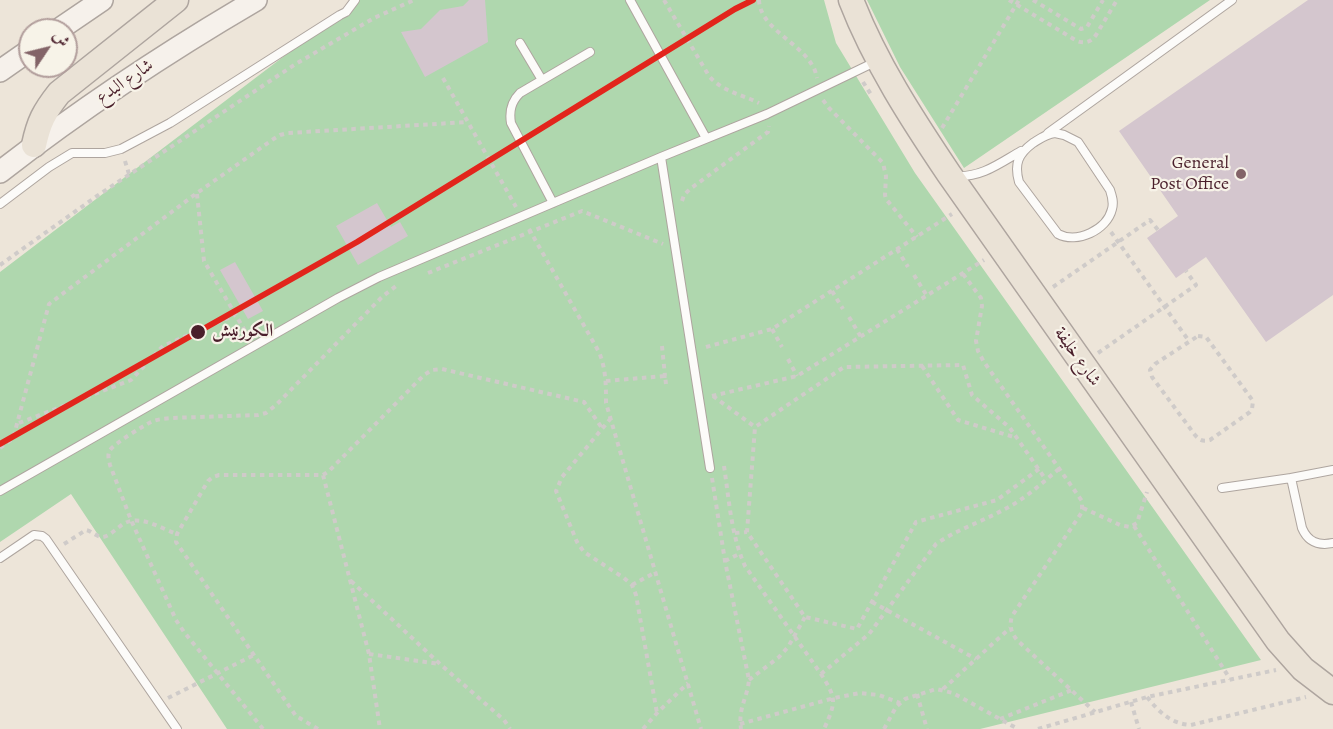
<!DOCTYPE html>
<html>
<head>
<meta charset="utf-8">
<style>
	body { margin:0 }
	#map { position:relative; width:1333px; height:729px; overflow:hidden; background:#ede5d9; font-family:Alegreya,Amiri,serif }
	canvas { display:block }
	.north { position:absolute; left:18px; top:18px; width:60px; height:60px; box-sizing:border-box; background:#f7f3e8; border:2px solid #b29e9c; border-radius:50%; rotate:55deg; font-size:16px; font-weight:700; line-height:24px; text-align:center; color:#4a1f2b }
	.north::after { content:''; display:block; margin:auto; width:21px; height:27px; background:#836468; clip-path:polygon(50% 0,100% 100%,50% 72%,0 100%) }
</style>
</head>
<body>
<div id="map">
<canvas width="1333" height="729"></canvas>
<div class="north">ش</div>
</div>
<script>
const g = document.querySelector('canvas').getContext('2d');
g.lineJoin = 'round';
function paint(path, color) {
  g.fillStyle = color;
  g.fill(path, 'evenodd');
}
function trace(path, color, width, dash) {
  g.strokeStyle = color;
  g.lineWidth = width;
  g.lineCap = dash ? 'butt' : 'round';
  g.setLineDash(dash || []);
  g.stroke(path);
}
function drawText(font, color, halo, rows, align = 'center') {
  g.font = font + ' Alegreya,Amiri,serif';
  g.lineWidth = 4.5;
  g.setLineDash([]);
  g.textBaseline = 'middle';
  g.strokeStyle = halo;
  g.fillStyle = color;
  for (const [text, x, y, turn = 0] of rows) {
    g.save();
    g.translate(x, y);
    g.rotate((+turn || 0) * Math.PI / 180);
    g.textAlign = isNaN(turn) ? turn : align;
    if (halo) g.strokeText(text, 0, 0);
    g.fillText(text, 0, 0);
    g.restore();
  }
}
const green = new Path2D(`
	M358 0H824L836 43 915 173 1261 660 980 729H227L71 494 0 542V272Z
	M867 0H1210L964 168 900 67Z`);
const building = new Path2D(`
	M469 0H485L488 42 425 77 401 32 421 29 440 10 463 6Z
	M1308 0H1333V295L1266 342 1206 257 1176 278 1147 238 1178 216 1119 131Z
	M377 203 391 227 400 222 408 236 358 265 336 226Z
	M235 262 263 311 248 319 220 270Z`);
const path = new Path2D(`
	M664 0 709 76C723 92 741 94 759 103
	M759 0C760 28 799 42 812 65 815 69 816 74 817 78
	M1009 0 1077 41C1085 44 1091 42 1096 35L1117 0
	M1033 0 1081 29 1087 27 1103 0
	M443 78 516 207
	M863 82 872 96
	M823 100 829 108 883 163 886 176 885 195 886 199 917 237
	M942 128 1019 0
	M125 161 129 174
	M197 194 204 261 248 336
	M682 201 684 195 690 189 765 134 768 132 769 126
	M529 229 599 352C606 369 606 385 606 403L701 729
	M1111 232 1189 341
	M897 249 908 267
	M0 265 97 196 294 65 374 18 414 0
	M428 273 582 211 663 244
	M963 274 981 298 982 306 976 341 978 351 984 362 1082 501V512L1012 616C1009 626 1011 633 1018 641L1095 712
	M914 275 927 296
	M1053 287 1150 220 1158 230
	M832 291 843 309
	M849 317 861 337
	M772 329 782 347
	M1198 336 1206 337 1209 341 1253 401 1252 409 1250 412 1210 440C1203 442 1199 440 1195 435L1152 377 1150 370 1155 364Z
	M662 346 665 376 668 375
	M706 347 772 329 952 214
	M1098 353 1196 285 1186 271
	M788 359 797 376
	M922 366 958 420 1017 438
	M606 381 665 376 666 384
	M712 396 797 376 984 260
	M713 396 755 427
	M611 418 562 477 556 491 577 542 584 552 624 578 632 585 636 595 657 713
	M19 423 131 380 163 346 235 315
	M0 448 11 440 14 435 49 304 197 193 272 140 280 135 288 133 468 122
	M724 466C729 499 731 535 745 566L821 674C837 699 836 702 824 729
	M1039 469 997 500 916 522 857 629 805 617 747 532 755 427 844 367 963 365 972 395 1010 428 1046 480
	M323 475 369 654 380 729
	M712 478 725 561 749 680C747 699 738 708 741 729
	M1083 508 1120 525 1130 527 1137 523 1147 492
	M1134 526 1230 679
	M735 533 747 532
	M64 544 86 530C92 531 96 537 103 537 110 536 117 528 123 524 140 514 160 528 177 534
	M725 561 739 554
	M351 581 440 664 504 720 510 729
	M632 585 656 572
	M872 602 976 659
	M369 654 440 664
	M821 674 869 634 936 544C956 530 981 522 1003 510 1024 500 1042 483 1060 468
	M749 680 779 657 788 647 805 617
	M943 689 1010 628
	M917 694 927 729
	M1147 697C1159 712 1171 724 1191 725L1306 697
	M168 698 254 655
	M1131 702 1139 729
	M1000 719 1072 690
	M740 724 834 698 860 693 879 695 900 703
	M263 729 184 632 176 620 131 520 110 465C109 460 107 455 110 450 115 443 143 426 151 422 157 419 164 419 171 418L258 415 266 413 276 405 383 296 396 286
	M318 729 296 716 176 542 177 534 208 481 213 477 219 475H323L329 471 424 375 432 370 442 369 584 402 602 428
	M643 729 657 713 688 683
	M884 729 896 707 905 699 936 689 953 693 1018 729
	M1038 729 1147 697 1276 670`);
const lane = new Path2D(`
	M630 0 706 138
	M520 43 542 80
	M1048 133 1232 0
	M1055 133 1064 135 1078 142 1110 190C1112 196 1114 202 1112 209 1107 230 1077 244 1058 234L1019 182C1014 164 1018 154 1033 143 1041 138 1046 134 1055 133Z
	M661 157 710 468
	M955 176C981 178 1000 163 1021 151
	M553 203 511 123C509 111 511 102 520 93L590 52
	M0 204 49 167 72 153H105L121 149 170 123 340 15 346 12 355 0
	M1291 478 1302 528C1308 542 1318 546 1333 543
	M1222 488 1291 478 1333 470
	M0 491 338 298 379 277 661 157 767 114 875 62
	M0 558 34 535 42 536 46 539 177 729`);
const secondary = new Path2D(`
	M58 30 102 0
	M0 71 30 50
	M0 172C81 109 167 52 256 0`);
const primary = new Path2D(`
	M851 0C875 62 912 119 949 174L1278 641 1303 669 1333 692
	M34 145C39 122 44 112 59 93L176 0`);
const metro1 = new Path2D(`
	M0 444 357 242 735 9 753 0`);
const markers = [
	[1241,174,6,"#836468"],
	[198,332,8,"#4a1f2b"]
];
const streetNames = [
	["شارع البدع",125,82,-34],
	["شارع خليفة",1077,357,55]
];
const poiNames = [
	["General",1229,164],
	["Post Office",1229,185]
];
const stopNames = [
	["الكورنيش",212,332]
];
paint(green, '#afd7ae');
paint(building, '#d4c6ce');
trace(lane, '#aea59f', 10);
trace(secondary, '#aea59f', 24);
trace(primary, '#aea59f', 27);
trace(path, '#cfcbc9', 4, [4.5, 4.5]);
trace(lane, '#fcfbf9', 8);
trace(secondary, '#f6f1eb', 21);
trace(primary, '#eae2d6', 24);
trace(metro1, '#e2251c', 6);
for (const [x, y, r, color] of markers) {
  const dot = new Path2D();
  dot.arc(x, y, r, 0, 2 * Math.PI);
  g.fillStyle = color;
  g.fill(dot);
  trace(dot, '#f7f3e8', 2);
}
drawText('18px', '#4a1f2b', '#f7f3e8', streetNames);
drawText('18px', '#4a1f2b', '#f7f3e8', poiNames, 'right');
drawText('bold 18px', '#4a1f2b', '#f7f3e8', stopNames, 'left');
</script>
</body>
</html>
